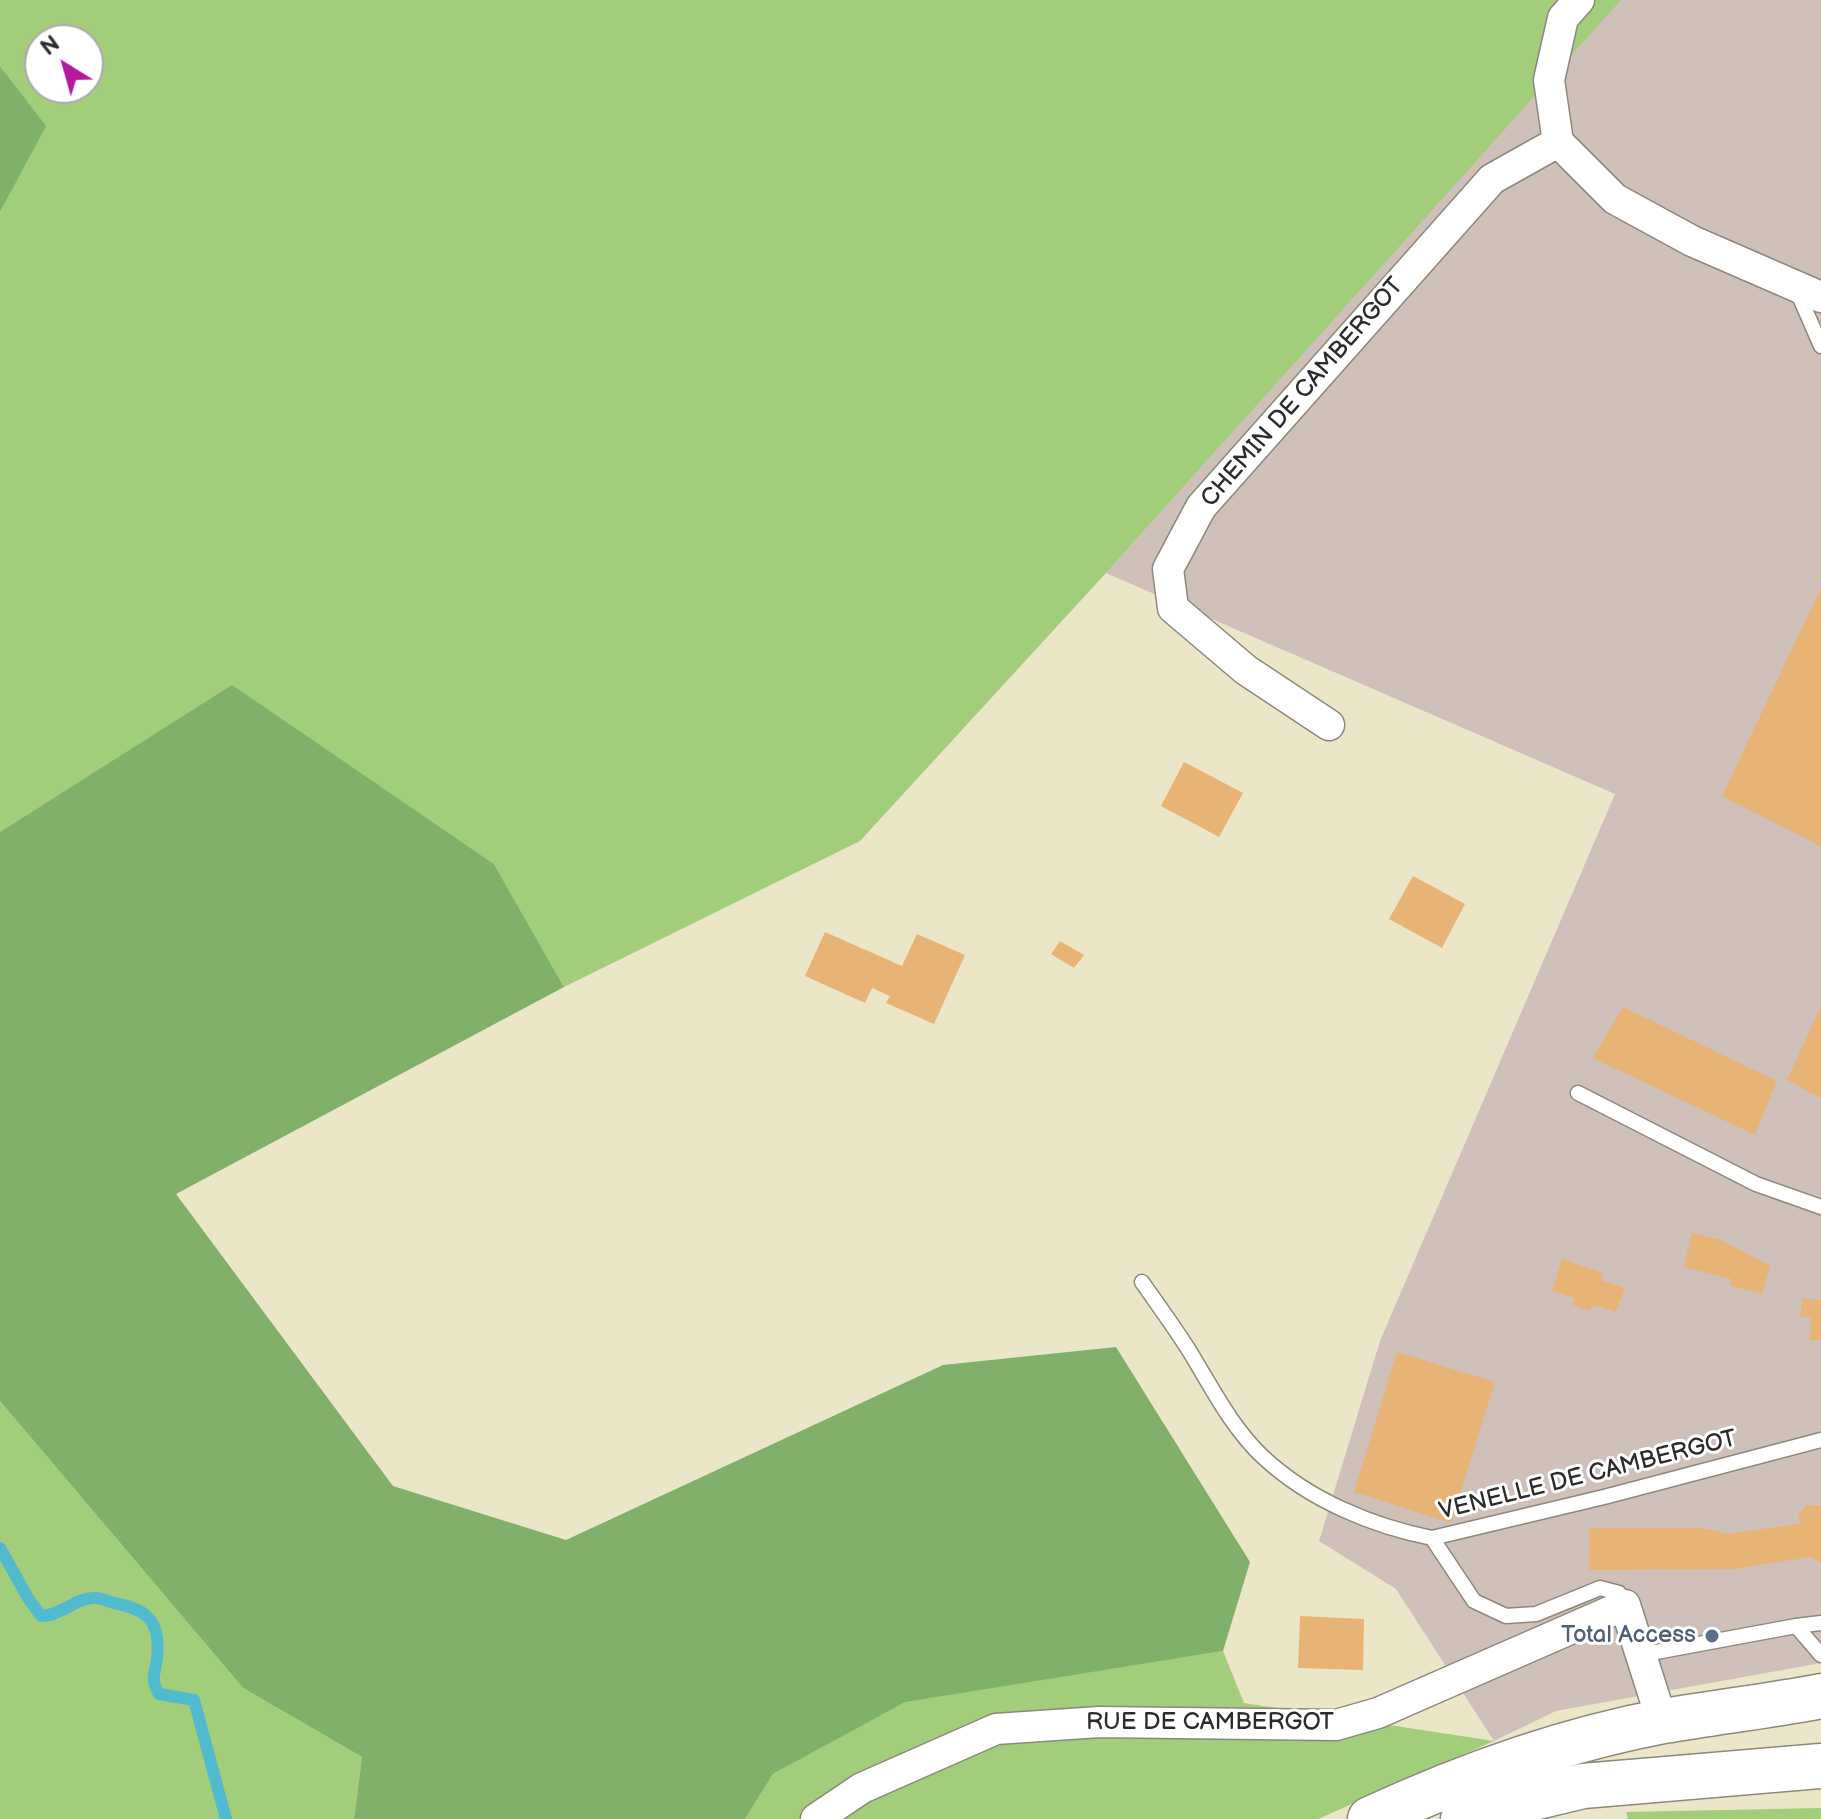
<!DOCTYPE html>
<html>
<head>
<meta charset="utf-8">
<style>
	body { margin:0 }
	#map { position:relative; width:1821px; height:1819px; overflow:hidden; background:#ece6c9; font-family:"Balsamiq Sans",sans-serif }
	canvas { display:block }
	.north { position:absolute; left:24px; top:24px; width:80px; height:80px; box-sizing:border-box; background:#fff; border:2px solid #aaa; border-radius:50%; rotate:323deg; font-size:22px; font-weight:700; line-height:32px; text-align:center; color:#2b2b2b }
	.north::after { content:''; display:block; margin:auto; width:28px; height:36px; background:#b5179e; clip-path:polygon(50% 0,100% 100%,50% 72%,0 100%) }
</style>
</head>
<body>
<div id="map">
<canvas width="1821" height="1819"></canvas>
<div class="north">N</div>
</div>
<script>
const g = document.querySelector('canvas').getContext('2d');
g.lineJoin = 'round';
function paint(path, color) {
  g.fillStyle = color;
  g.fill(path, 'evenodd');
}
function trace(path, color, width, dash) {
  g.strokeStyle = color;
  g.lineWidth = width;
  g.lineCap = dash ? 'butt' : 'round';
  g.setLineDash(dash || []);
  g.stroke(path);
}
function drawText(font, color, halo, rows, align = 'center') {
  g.font = font + ' "Balsamiq Sans",sans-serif';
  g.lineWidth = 6;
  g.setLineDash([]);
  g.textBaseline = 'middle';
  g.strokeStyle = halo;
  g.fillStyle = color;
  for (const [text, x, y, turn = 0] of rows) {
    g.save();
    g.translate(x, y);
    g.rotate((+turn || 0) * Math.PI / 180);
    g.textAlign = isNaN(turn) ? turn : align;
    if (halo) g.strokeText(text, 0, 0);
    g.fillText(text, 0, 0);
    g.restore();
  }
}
const industrial = new Path2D(`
	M1620 0H1821V1663L1556 1711 1494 1741 1396 1589 1319 1541 1380 1341 1615 794 1106 573Z`);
const green = new Path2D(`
	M0 0H1621L1106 573 860 841 564 987 494 864 232 686 0 832V212L45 126 0 66ZM40 40H88V88H40Z
	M0 1401 243 1688 362 1757 354 1819H0Z
	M1223 1651 1244 1703 1494 1741 1318 1819H745L773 1774 905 1701Z
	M1821 1808V1819H1628L1626 1812Z`);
const forest = new Path2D(`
	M0 66 46 126 0 212Z
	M232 685 494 864 564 987 176 1194 393 1486 566 1540 943 1365 1116 1347 1250 1562 1223 1651 905 1702 773 1774 745 1819H354L362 1757 243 1688 0 1401V832Z`);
const stream = new Path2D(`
	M0 1548 28 1598 41 1616C61 1616 77 1597 95 1598 101 1598 108 1601 114 1603 148 1609 161 1622 157 1658 155 1674 150 1679 159 1694L194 1700 226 1819`);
const building = new Path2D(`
	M1821 588V846L1722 796Z
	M1184 762 1243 793 1219 837 1161 806Z
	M1413 876 1465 904 1442 948 1389 919Z
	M825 932 902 966 917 934 965 955 934 1024 886 1003 890 996 872 988 865 1003 805 976Z
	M1060 941 1084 955 1074 968 1051 954Z
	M1821 1006V1098L1787 1080Z
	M1623 1007 1777 1081 1755 1135 1593 1058Z
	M1692 1233 1721 1240 1770 1266 1762 1294 1731 1286V1279L1684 1267Z
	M1562 1259 1603 1273 1601 1280 1625 1288 1616 1312 1593 1305 1590 1311 1573 1305 1575 1298 1552 1291Z
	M1803 1298 1821 1300V1340H1809L1811 1318 1800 1316Z
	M1397 1352 1495 1382 1451 1523 1354 1492Z
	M1807 1505 1821 1506V1563L1811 1557 1735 1569 1589 1570V1528H1702L1729 1534 1802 1523 1798 1515Z
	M1300 1616 1364 1619 1363 1670 1298 1668Z`);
const lane = new Path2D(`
	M1797 291 1821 346
	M1578 1093 1756 1184 1821 1207
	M1142 1282C1158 1305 1175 1328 1190 1352 1212 1388 1232 1428 1263 1457 1309 1500 1372 1526 1432 1538L1604 1497 1821 1440
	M1432 1538 1474 1601 1506 1616 1536 1614 1600 1588 1619 1593 1624 1605
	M1796 1626 1821 1623
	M1640 1655 1796 1626 1821 1655`);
const street = new Path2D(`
	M1579 0 1563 18 1549 80 1558 142 1615 199 1692 241 1821 297
	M1329 725 1246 670 1173 608 1168 569 1201 507 1492 179 1558 142
	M816 1819 862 1788 996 1729 1099 1722 1336 1725 1378 1713 1625 1605 1662 1721`);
const primary = new Path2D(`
	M1370 1819C1463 1776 1563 1740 1664 1721 1716 1712 1769 1706 1821 1696
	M1463 1819 1504 1805 1583 1786 1821 1766`);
const markers = [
	[1712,1636,8,"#5c6f8a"]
];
const streetNames = [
	["CHEMIN DE CAMBERGOT",1303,393,-49],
	["VENELLE DE CAMBERGOT",1588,1476,-14],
	["RUE DE CAMBERGOT",1210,1723]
];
const serviceNames = [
	["Total Access",1696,1636]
];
paint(industrial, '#cfc0ba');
paint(green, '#a2cd7a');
paint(forest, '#81b06a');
trace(stream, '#51bace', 12);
paint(building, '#e7b476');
trace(lane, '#8c887a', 17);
trace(street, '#8c887a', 33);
trace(primary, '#8c887a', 47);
trace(lane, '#fff', 14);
trace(street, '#fff', 30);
trace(primary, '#fff', 44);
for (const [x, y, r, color] of markers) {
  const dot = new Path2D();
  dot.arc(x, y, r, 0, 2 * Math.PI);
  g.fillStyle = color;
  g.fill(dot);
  trace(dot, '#fff', 3);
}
drawText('24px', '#2b2b2b', '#fff', streetNames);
drawText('24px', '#4e5e75', '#fff', serviceNames, 'right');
</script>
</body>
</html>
